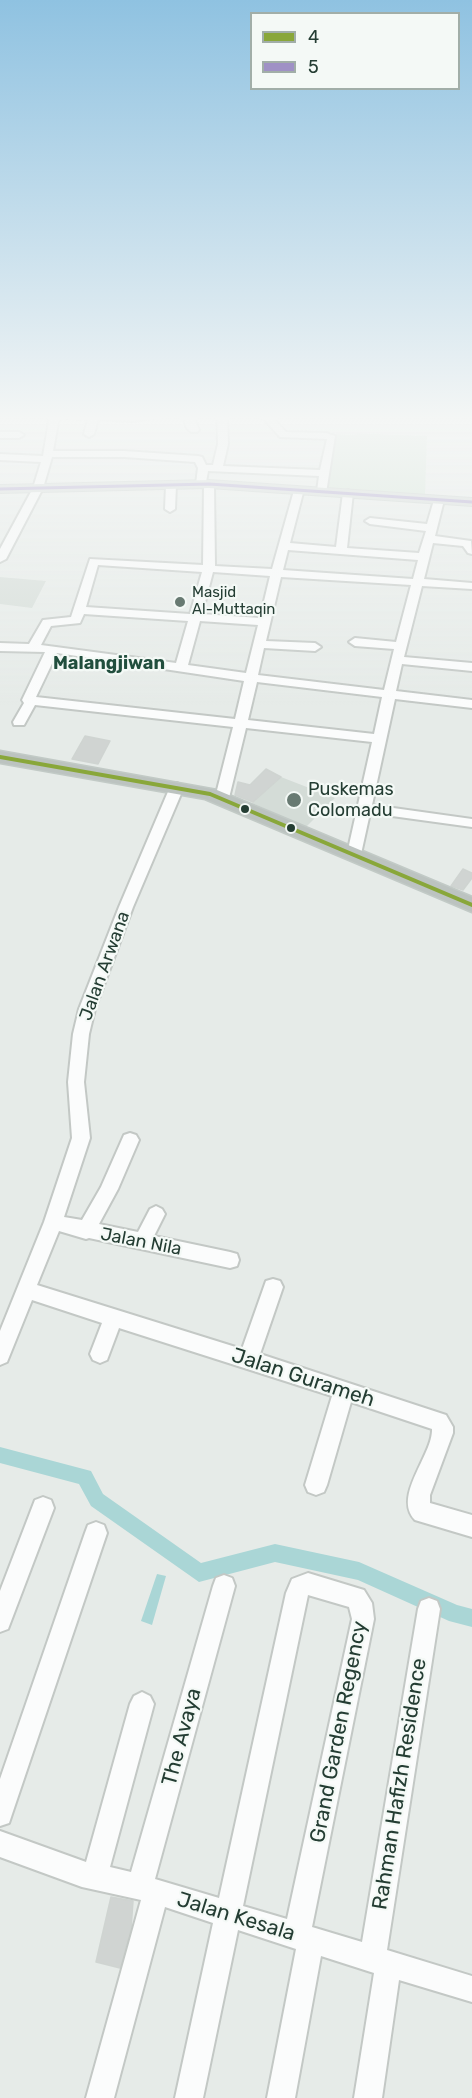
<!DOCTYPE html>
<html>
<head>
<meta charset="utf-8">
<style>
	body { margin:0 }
	#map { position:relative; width:472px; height:2098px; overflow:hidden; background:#e6ebe8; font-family:Rubik,sans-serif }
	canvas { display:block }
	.legend { position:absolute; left:250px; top:12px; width:210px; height:78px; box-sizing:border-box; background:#f4f9f6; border:2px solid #a1aea8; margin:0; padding:8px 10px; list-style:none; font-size:18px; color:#243d33 }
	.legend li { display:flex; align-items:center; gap:12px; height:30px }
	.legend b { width:30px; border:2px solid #a1aea8 }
</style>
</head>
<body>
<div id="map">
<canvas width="472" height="2098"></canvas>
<ul class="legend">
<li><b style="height:8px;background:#89a73a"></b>4</li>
<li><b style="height:8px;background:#9f91c5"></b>5</li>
</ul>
</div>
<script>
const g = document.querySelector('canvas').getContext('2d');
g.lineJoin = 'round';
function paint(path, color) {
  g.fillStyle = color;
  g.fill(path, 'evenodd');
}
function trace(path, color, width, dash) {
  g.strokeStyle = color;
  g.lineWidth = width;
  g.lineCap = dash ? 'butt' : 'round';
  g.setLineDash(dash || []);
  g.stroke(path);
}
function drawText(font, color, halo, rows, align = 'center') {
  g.font = font + ' Rubik,sans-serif';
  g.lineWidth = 4.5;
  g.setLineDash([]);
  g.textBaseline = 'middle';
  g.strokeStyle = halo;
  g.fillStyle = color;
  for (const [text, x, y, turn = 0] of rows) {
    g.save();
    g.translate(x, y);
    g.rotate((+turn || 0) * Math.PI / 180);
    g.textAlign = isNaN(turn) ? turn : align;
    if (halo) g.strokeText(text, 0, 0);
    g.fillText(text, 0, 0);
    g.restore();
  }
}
const built = new Path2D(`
	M0 577 46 581 32 608 0 604Z
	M281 777 335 798 306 827 252 803Z`);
const green = new Path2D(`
	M357 433 427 436 425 497 325 488 334 434 357 435Z`);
const water = new Path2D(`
	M157 1574 166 1576 152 1625 141 1621Z`);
const canal = new Path2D(`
	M0 1447 91 1471 103 1494 201 1563 275 1544 359 1562 457 1605 472 1609V1627L449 1621 358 1580 275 1562 199 1582 91 1506 79 1484 0 1463Z`);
const building = new Path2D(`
	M85 736 110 741 98 764 72 759Z
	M266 769 281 777 253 802 235 795 238 782 250 785Z
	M463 869 472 873V878L463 890 451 886Z
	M111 1897 133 1901 131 1929 120 1968 96 1962Z`);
const minor = new Path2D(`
	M50 415H169L133 421 98 419 94 434 89 437 84 434 88 419 59 417 53 451H124L198 456 202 457 206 465H213L218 444 217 415H227L228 444 223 466 320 470 327 439 280 437 260 415H270L286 432 326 433 335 436 326 493 317 491 319 476 208 471 206 482 214 484 215 566 272 569 295 487 304 489 290 543 336 547 343 493 348 490 353 493 347 548 419 553 426 531 370 524 365 521 370 518 427 524 434 500 443 498 444 500 435 536 471 541 472 554 468 553 463 546 433 543 424 579 472 583V589L422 586 404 657 472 663V671L402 664 396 691 472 700V708L395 699 372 805 472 819V827L370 813 361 854 359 857H349L347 854 372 742 246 728 229 798 222 802 215 798 233 727 35 705 24 725H14L13 722 24 703 22 700 45 652 0 651V643L29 644 43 620 71 617 90 559 203 565 204 486 196 484 198 468 195 462 124 457H52L43 488 6 559 0 562V549L33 488 41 462 0 460V454L43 456ZM288 550 418 560 413 579 283 570ZM98 565 202 572 190 614 86 607ZM213 572 270 576 260 618 202 614ZM281 577 411 585 396 642 355 638 349 642 355 646 394 649 384 690 258 675 264 648 315 651 321 647 315 643 266 641ZM84 614 188 621 176 663 41 645 51 626 80 623ZM200 621 258 625 246 673 188 665ZM57 653 244 681 235 719 36 697ZM257 682 382 697 374 734 248 720Z
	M183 415H193L199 430 197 432H191L186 427Z
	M0 432H19L24 435 19 438H0Z
	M171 482 176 485 175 509 170 512 165 509 166 485Z
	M177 783 184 787 133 907 95 1009 89 1034 84 1082 90 1138 64 1217 82 1220 101 1187 124 1135 130 1133 136 1135 139 1140 118 1189 99 1224 138 1232 150 1209 156 1206 162 1209 165 1214 154 1236 230 1252 237 1254 239 1260 237 1266 230 1268 89 1238 86 1239 59 1231 37 1285 242 1349 266 1281 273 1279 280 1281 283 1287 260 1354 446 1415 453 1427V1433L430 1495V1503L472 1515V1537L415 1520C392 1496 433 1455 432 1429L351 1402 327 1485 324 1492 316 1495 308 1492 305 1485 332 1396 119 1328 107 1360 100 1363 93 1360 90 1354 102 1323 32 1300 7 1362 0 1365V1331L44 1222 72 1138 68 1082 73 1034 79 1009 119 907 170 787Z
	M43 1497 51 1500 54 1508 8 1629 0 1632V1591L35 1500Z
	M96 1522 104 1525 107 1533 12 1814 9 1823 0 1826V1779L85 1533 88 1525Z
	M308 1573 364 1590 372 1603 374 1619 312 1927 362 1942 418 1609 421 1601 429 1598 437 1601 440 1609 387 1950 472 1976V2002L399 1980 382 2098H354L374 1973 321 1956 295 2098H267L296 1949 238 1930 203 2098H175L213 1923 165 1907 114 2098H86L141 1900 82 1887 0 1857V1831L86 1862 130 1704 134 1696 142 1692 150 1696 154 1704 110 1867 131 1872 213 1586 216 1578 224 1575 232 1578 235 1586 155 1879 219 1898 286 1593 292 1579ZM308 1595 349 1607 352 1619 287 1919 243 1906Z`);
const major = new Path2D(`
	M209 480 472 498V506L209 488 0 493V485Z`);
const highway = new Path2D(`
	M0 751 217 790 472 897V912L205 799 0 763Z`);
const bus1 = new Path2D(`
	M0 757 210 794 472 905`);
const bus2 = new Path2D(`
	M0 489 209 484 472 502`);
const markers = [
	[180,602,6,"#687a72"],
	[294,800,8,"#687a72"],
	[245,809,5,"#243d33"],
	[291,828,5,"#243d33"]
];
const farPoinames = [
	["Masjid",192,593],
	["Al-Muttaqin",192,610]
];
const farQuarternames = [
	["Malangjiwan",109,664]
];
const poiNames = [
	["Puskemas",308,790],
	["Colomadu",308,811]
];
const streetNames = [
	["Jalan Arwana",105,966,-70],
	["Jalan Nila",141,1242,11]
];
const nearStreetnames = [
	["Jalan Gurameh",303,1378,18],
	["Grand Garden Regency",339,1732,-79],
	["The Avaya",182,1737,-75],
	["Rahman Hafizh Residence",400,1784,-81],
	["Jalan Kesala",236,1917,17]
];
paint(built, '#d4dcd7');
paint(green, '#d0e3d3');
paint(water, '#aad6d6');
paint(canal, '#aad6d6');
paint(building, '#d0d4d2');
trace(building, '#cfd4d1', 1.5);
trace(minor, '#c3c8c5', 4);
trace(major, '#c2cac6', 2);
trace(highway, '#c2cac6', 3);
paint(minor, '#fbfcfc');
paint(major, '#cfd6d3');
paint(highway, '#bcc3c0');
trace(bus1, '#89a73a', 4);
trace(bus2, '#9f91c5', 3);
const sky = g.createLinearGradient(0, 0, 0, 709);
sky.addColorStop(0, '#8fc2e1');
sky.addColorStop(0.59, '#f4f6f5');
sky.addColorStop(1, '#f4f6f500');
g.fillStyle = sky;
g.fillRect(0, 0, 472, 709);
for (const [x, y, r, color] of markers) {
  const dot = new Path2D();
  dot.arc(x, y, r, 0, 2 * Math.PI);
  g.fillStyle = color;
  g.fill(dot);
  trace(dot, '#f4f9f6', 2);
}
drawText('15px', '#243d33', '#f4f9f6', farPoinames, 'left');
drawText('bold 18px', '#214e3d', '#f4f9f6', farQuarternames);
drawText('18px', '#243d33', '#f4f9f6', poiNames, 'left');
drawText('18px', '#243d33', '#f4f9f6', streetNames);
drawText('21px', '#243d33', '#f4f9f6', nearStreetnames);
</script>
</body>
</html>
